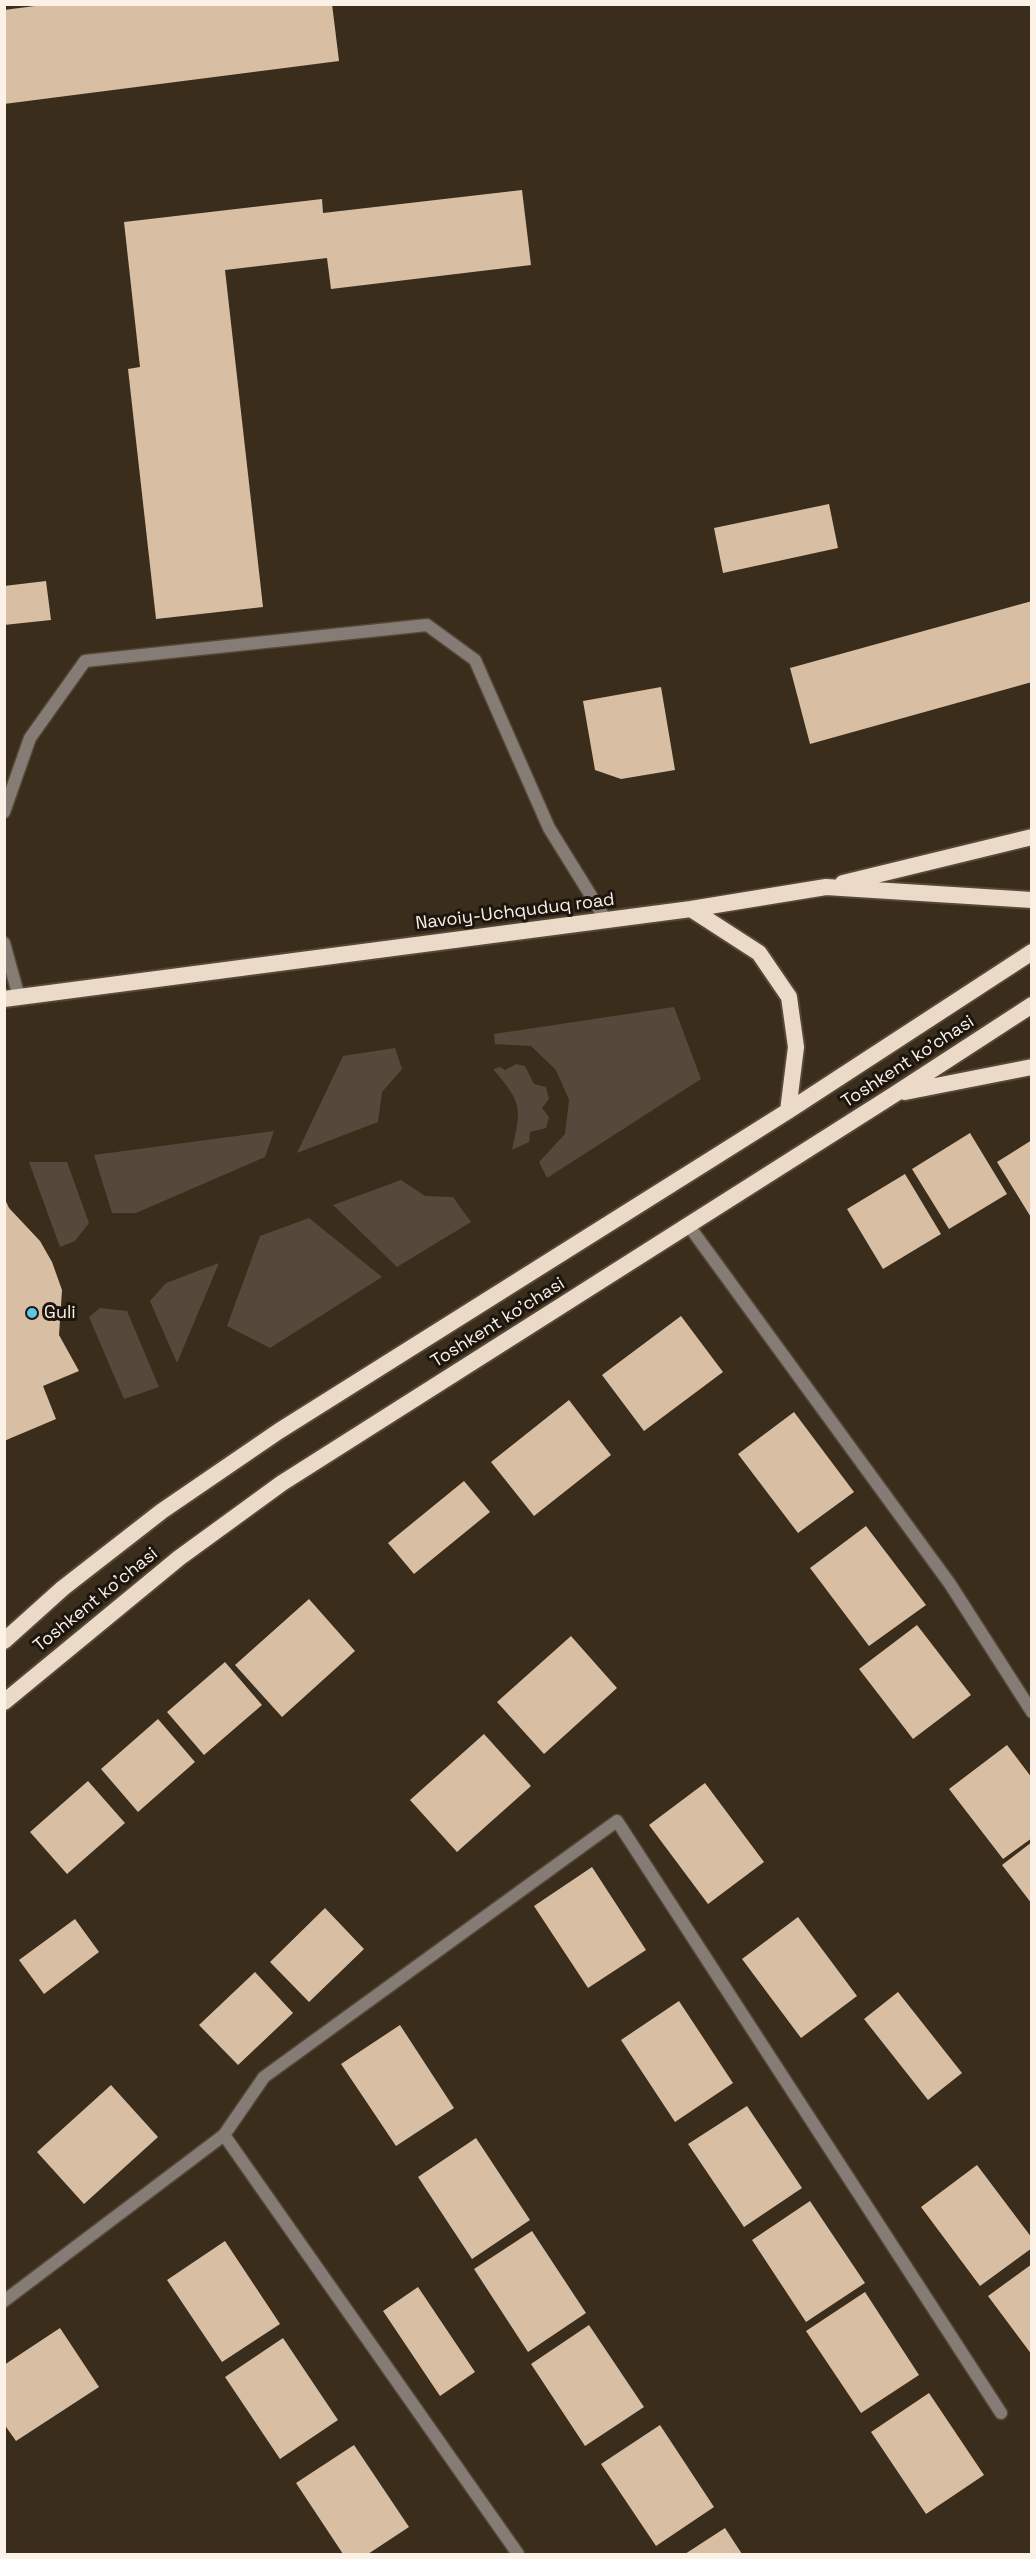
<!DOCTYPE html>
<html>
<head>
<meta charset="utf-8">
<style>
	body { margin:0 }
	#map { position:relative; width:1036px; height:2559px; overflow:hidden; background:#3b2d1c; font-family:"Space Grotesk",sans-serif }
	canvas { display:block }
	.frame { position:absolute; inset:0; border:6px solid #fbf1e7; pointer-events:none }
</style>
</head>
<body>
<div id="map">
<canvas width="1036" height="2559"></canvas>
<div class="frame"></div>
</div>
<script>
const g = document.querySelector('canvas').getContext('2d');
g.lineJoin = 'round';
function paint(path, color) {
  g.fillStyle = color;
  g.fill(path, 'evenodd');
}
function trace(path, color, width, dash) {
  g.strokeStyle = color;
  g.lineWidth = width;
  g.lineCap = dash ? 'butt' : 'round';
  g.setLineDash(dash || []);
  g.stroke(path);
}
function drawText(font, color, halo, rows, align = 'center') {
  g.font = font + ' "Space Grotesk",sans-serif';
  g.lineWidth = 6;
  g.setLineDash([]);
  g.textBaseline = 'middle';
  g.strokeStyle = halo;
  g.fillStyle = color;
  for (const [text, x, y, turn = 0] of rows) {
    g.save();
    g.translate(x, y);
    g.rotate((+turn || 0) * Math.PI / 180);
    g.textAlign = isNaN(turn) ? turn : align;
    if (halo) g.strokeText(text, 0, 0);
    g.fillText(text, 0, 0);
    g.restore();
  }
}
const green = new Path2D(`
	M674 1007 701 1079 547 1178 539 1162 565 1134 569 1100 556 1070 531 1046 495 1044 494 1034Z
	M395 1048 402 1069 382 1092 378 1122 297 1153 343 1056Z
	M516 1064 525 1066 534 1084 546 1087 549 1099 542 1108 549 1117 546 1128 530 1132 529 1142 512 1150C522 1107 522 1103 493 1069L500 1067 505 1070Z
	M274 1131 265 1157 136 1213H112L94 1155Z
	M29 1162H67L89 1223 75 1241 60 1247Z
	M401 1180 425 1196 453 1197 471 1222 397 1267 333 1205Z
	M309 1218 382 1277 270 1348 227 1326 260 1236Z
	M219 1263 177 1363 150 1301 166 1283Z
	M100 1308 127 1311 159 1387 124 1399 89 1317Z`);
const building = new Path2D(`
	M50 4H332L339 61 4 104V10Z
	M522 190 531 265 331 289 327 258 225 270 263 607 156 619 128 369 140 367 124 222 322 199 323 213Z
	M829 504 838 548 723 573 714 528Z
	M46 581 51 620 4 625V586Z
	M1032 601V682L810 744 790 668Z
	M661 687 675 770 621 779 595 770 583 701Z
	M970 1133 1007 1194 949 1229 912 1169Z
	M1032 1140V1219L997 1162Z
	M905 1174 941 1234 883 1269 847 1209Z
	M4 1197 9 1208 40 1241 52 1262 62 1290 59 1335 79 1371 43 1386 56 1419 4 1441Z
	M681 1316 723 1372 644 1431 602 1375Z
	M569 1400 611 1455 534 1516 491 1462Z
	M794 1412 854 1492 798 1533 738 1454Z
	M464 1481 490 1512 414 1574 388 1543Z
	M866 1526 926 1605 869 1646 810 1568Z
	M309 1599 355 1651 282 1717 235 1665Z
	M917 1625 971 1695 913 1739 859 1669Z
	M571 1636 617 1688 544 1754 497 1702Z
	M225 1662 262 1705 204 1755 167 1712Z
	M158 1719 195 1762 138 1812 101 1769Z
	M484 1734 531 1786 457 1852 410 1800Z
	M1007 1745 1032 1778V1838L1003 1859 949 1789Z
	M88 1781 125 1823 67 1874 30 1832Z
	M705 1783 764 1862 708 1904 649 1825Z
	M1032 1842V1904L1002 1865Z
	M592 1867 646 1950 588 1988 534 1906Z
	M325 1908 364 1949 309 2002 270 1962Z
	M798 1917 857 1996 801 2038 742 1959Z
	M75 1919 99 1952 44 1994 19 1960Z
	M255 1972 293 2013 238 2065 199 2025Z
	M898 1992 962 2073 928 2100 864 2019Z
	M679 2001 733 2083 675 2122 621 2040Z
	M400 2025 454 2108 396 2146 341 2064Z
	M111 2085 158 2137 84 2204 37 2152Z
	M747 2106 802 2188 744 2227 688 2144Z
	M476 2138 530 2220 472 2259 418 2177Z
	M977 2165 1032 2238V2248L980 2286 921 2207Z
	M810 2201 865 2283 806 2322 752 2240Z
	M532 2231 586 2313 528 2352 474 2269Z
	M225 2241 280 2324 222 2362 167 2280Z
	M1032 2264V2355L988 2296Z
	M418 2287 475 2372 440 2396 383 2311Z
	M865 2292 919 2375 861 2413 806 2331Z
	M589 2325 644 2407 585 2446 531 2364Z
	M60 2328 99 2387 16 2441 4 2424V2365Z
	M283 2338 338 2420 280 2459 225 2377Z
	M929 2393 984 2475 926 2514 871 2432Z
	M660 2425 714 2507 656 2546 601 2464Z
	M354 2445 409 2527 368 2554H343L296 2483Z
	M725 2528 742 2554H685Z`);
const minor = new Path2D(`
	M4 812 30 738 85 661 427 625 475 660 549 828 606 920
	M4 943 19 997
	M689 1226 950 1584 1032 1712
	M224 2135 518 2554
	M4 2301 224 2135 264 2077 617 1821 1001 2413`);
const trunk = new Path2D(`
	M843 883 1032 837
	M691 909 759 953 789 997 796 1047 788 1111
	M4 999 691 909 826 887 1032 900
	M905 1092 1032 1067
	M4 1641 63 1588 162 1511 279 1431 788 1111 1032 952
	M4 1702 179 1558 282 1483 895 1094 1032 1005`);
const markers = [
	[32,1313,6,"#5ac8e6"]
];
const streetNames = [
	["Navoiy-Uchquduq road",515,912,-7],
	["Toshkent ko'chasi",908,1062,-33],
	["Toshkent ko'chasi",498,1323,-32],
	["Toshkent ko'chasi",96,1600,-39]
];
const poiNames = [
	["Guli",44,1313]
];
paint(green, '#56493b');
paint(building, '#d8bfa4');
trace(minor, '#564838', 15);
trace(trunk, '#564838', 20);
trace(minor, '#857d75', 12);
trace(trunk, '#ecdac8', 16);
for (const [x, y, r, color] of markers) {
  const dot = new Path2D();
  dot.arc(x, y, r, 0, 2 * Math.PI);
  g.fillStyle = color;
  g.fill(dot);
  trace(dot, '#1d160f', 2);
}
drawText('18px', '#fbf1e7', '#1d160f', streetNames);
drawText('18px', '#fbf1e7', '#1d160f', poiNames, 'left');
</script>
</body>
</html>
